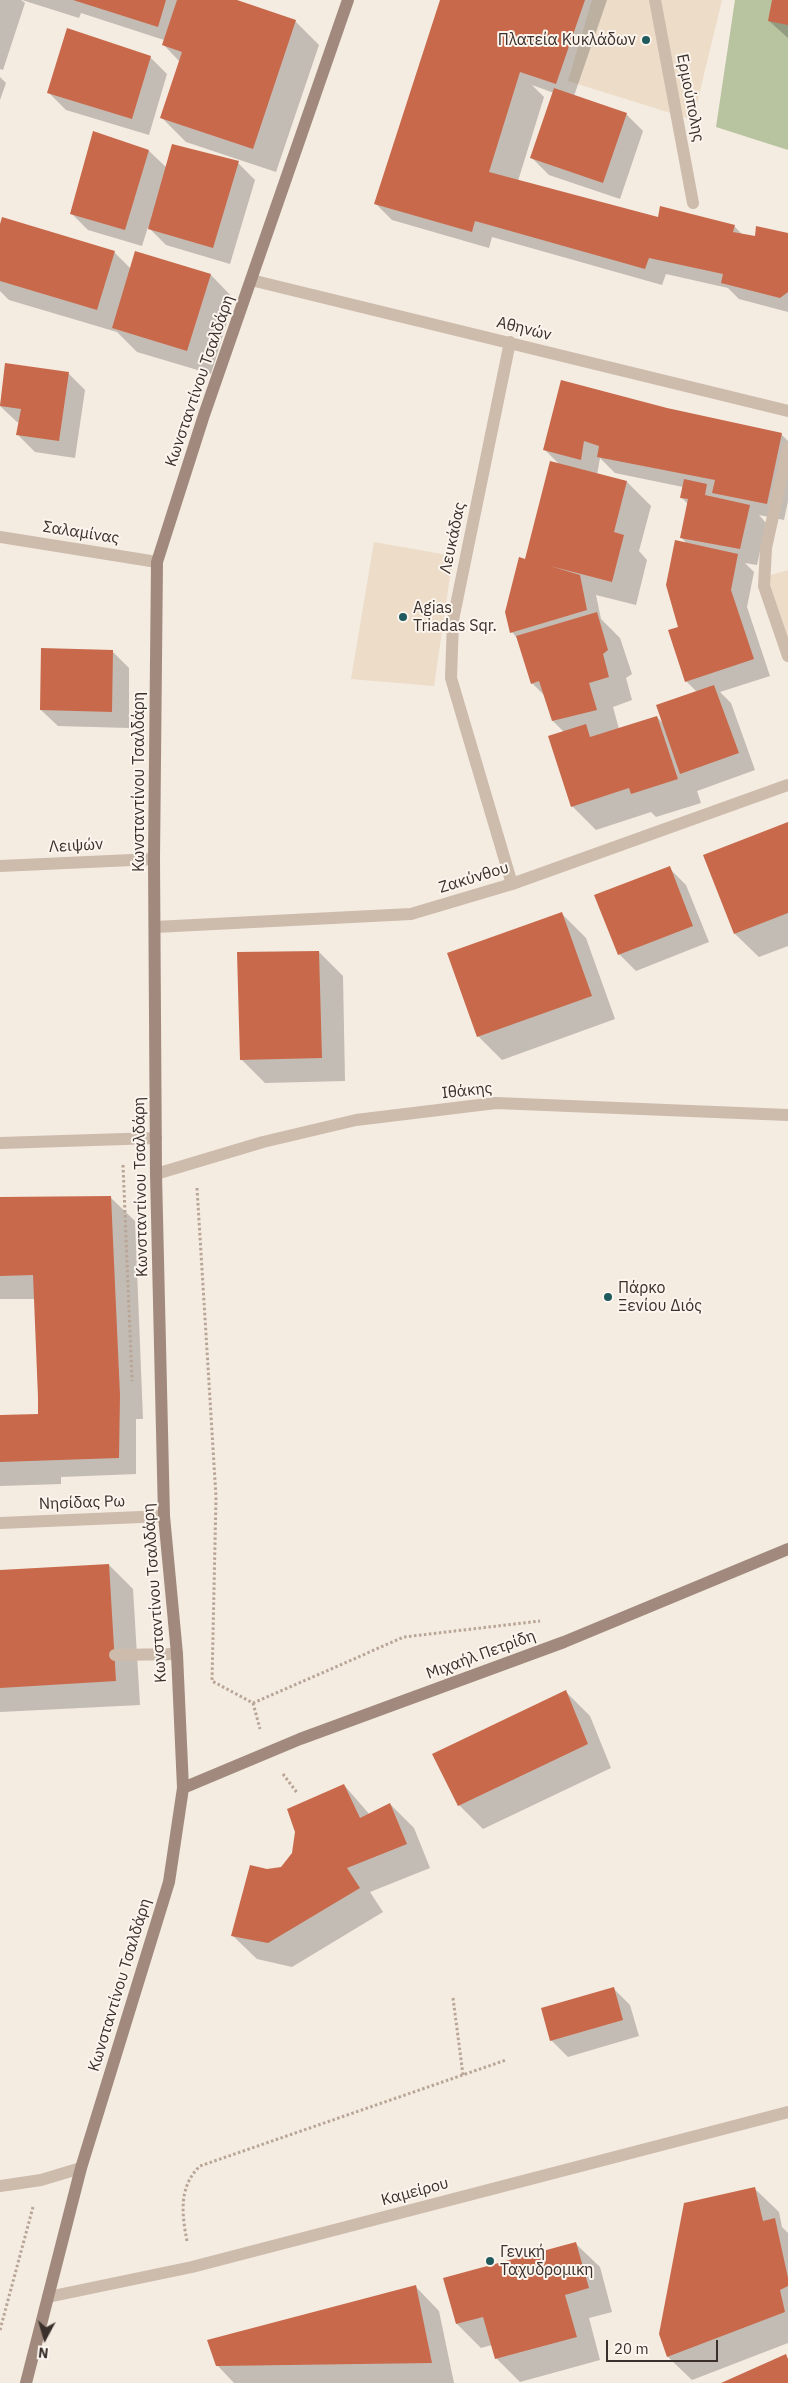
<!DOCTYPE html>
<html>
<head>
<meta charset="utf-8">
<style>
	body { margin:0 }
	#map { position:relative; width:788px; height:2383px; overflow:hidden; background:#f4ebe1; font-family:"IBM Plex Sans",sans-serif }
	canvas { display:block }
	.north { position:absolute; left:20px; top:2313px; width:50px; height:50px; -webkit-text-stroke:4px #fbf5ee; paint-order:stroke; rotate:186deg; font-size:14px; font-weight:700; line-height:20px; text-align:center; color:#3b302b }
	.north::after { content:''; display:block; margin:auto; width:18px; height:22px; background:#3b302b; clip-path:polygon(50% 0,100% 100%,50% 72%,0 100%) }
	.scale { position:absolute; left:606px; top:2340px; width:112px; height:22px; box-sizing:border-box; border:2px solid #3b302b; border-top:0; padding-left:6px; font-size:15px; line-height:18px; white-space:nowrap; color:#3b302b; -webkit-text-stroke:4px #fbf5ee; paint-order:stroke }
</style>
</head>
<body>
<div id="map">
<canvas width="788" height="2383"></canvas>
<div class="north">N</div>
<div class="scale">20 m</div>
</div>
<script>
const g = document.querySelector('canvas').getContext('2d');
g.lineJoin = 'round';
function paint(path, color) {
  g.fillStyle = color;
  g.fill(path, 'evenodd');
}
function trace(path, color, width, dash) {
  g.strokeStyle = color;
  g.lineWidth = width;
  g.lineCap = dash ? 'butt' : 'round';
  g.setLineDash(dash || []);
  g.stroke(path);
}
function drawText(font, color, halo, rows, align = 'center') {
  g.font = font + ' "IBM Plex Sans",sans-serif';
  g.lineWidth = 4;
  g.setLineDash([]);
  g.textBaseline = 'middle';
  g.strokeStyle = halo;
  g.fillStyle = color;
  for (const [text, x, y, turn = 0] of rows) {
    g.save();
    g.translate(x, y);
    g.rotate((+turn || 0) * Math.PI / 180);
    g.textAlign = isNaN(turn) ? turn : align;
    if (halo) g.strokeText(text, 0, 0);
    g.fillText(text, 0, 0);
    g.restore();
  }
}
const green = new Path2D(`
	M735 0H788V150L716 127Z`);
const plaza = new Path2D(`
	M592 0H722L693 120 568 81Z
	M374 542 453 556 434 686 351 679Z
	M788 570V656L761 578Z`);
const shadow = new Path2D(`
	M0 0H21L25 3 3 70 0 69Z
	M22 0H233L295 21 319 45 276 172 186 142 162 118 180 62 163 44 164 40 81 13 79 18Z
	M441 0H607L574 96 626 114 643 131 620 199 549 175 532 158 554 93 532 85 544 97 518 181 658 219 734 226 743 235 756 238 788 234V312L739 299 728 288 666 274 662 285 492 237 489 248 392 220 376 204Z
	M773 0H788V38L769 21Z
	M150 57 167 74 149 135 66 110 49 93Z
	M0 77 6 83 0 100Z
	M94 133 149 151 167 168 238 163 255 180 230 264 166 245 148 227 142 246 88 230 71 213Z
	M0 228 114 252 131 269 211 275 234 299 211 374 137 352 117 332 9 300 0 291Z
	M6 364 68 373 85 390 75 458 35 452 18 435 20 423 17 422 0 406Z
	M666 409 781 434 788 441V501L784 520 759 515 766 523 757 565 745 563 754 572 747 607 770 676 720 692 731 703 755 770 697 791 701 803 656 817 651 812 596 830 572 806 564 732 553 721 544 695 532 683 517 638 512 632 526 561 560 465 544 449ZM600 458 615 473 683 487 681 497 688 504 681 537 688 545 680 628 686 681 697 692 664 724 657 717 619 729 613 707 632 700 626 678 632 674 620 638 601 619 596 595 636 605 647 560 639 551 651 506 627 482 597 475Z
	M112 651 129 668V728L58 726 41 710Z
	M788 824V946L759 957 735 934Z
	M669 868 686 885 709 942 636 971 619 954Z
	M562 914 586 938 615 1019 502 1060 478 1036Z
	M319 952 343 976 345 1081 265 1083 241 1059Z
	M111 1198 135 1221 143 1419H136V1474L61 1477V1484L0 1486V1416L39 1417 35 1299H0V1199Z
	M109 1565 133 1589 140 1705 0 1712V1571Z
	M566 1692 590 1716 611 1768 483 1829 459 1805Z
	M344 1785 370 1815 390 1804 414 1828 430 1868 370 1892 383 1912 292 1967 257 1959 233 1936 267 1870 282 1868Z
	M613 1988 630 2005 639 2036 568 2057 551 2040Z
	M755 2189 779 2212 782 2227 788 2233V2343L692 2380 668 2357 660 2334Z
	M576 2244 600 2267 612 2312 589 2318 600 2360 520 2382 496 2358 492 2345 481 2348 457 2324 444 2279Z
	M416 2287 439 2311 454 2383H234L217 2365Z`);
const building = new Path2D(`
	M73 0H166L158 27Z
	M177 0H237L296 20 253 149 160 118 182 52 162 45Z
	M440 0H585L556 84 520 72 489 172 658 217 660 206 735 225 733 232 755 236 756 226 788 233V292L780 298 721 283 723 274 649 258 645 269 475 221 472 232 374 204Z
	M772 0H788V25L768 21Z
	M67 28 151 56 132 119 47 93Z
	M554 88 627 113 603 183 530 158Z
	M93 131 149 150 125 230 70 214Z
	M172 144 239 161 213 248 148 229Z
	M2 217 115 251 97 310 0 281V224Z
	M135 251 211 274 187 351 112 328Z
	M5 363 69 372 59 441 16 435 21 409 0 406Z
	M561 380 667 408 782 433 767 504 712 493 715 480 597 457 599 446 584 441 581 460 543 450Z
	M550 461 627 481 614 532 624 535 612 582 550 566 580 575 587 610 510 633 505 612 519 557 525 559Z
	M684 479 707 484 705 495 750 505 740 549 680 538 688 499 680 498Z
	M675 540 738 554 731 590 754 659 685 682 668 630 678 627 666 585Z
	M597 612 608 650 603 654 609 677 589 683 597 710 552 721 539 681 531 684 516 636Z
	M41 648 113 650 112 712 40 710Z
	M714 685 739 753 680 774 656 705Z
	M657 716 678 779 631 794 629 788 571 807 548 736 586 724 590 737Z
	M788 822V913L734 934 703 855Z
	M670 866 693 926 618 955 594 895Z
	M562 912 592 996 477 1037 447 953Z
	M319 951 322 1058 240 1060 237 952Z
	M111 1196 120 1395 119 1458 0 1462V1415L38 1414V1397L33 1275 0 1276V1197Z
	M109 1564 116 1681 0 1688V1570Z
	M566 1690 588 1744 458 1806 432 1754Z
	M344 1784 360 1818 390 1803 407 1844 347 1868 360 1888 268 1943 231 1936 250 1865 267 1869 281 1867 292 1853 295 1832 287 1809Z
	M614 1987 623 2020 550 2041 541 2008Z
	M755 2187 763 2221 775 2218 788 2278V2286L780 2290 785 2312 667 2357 659 2334 684 2203Z
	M576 2242 589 2288 565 2295 577 2337 495 2359 483 2317 456 2324 443 2278Z
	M416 2285 432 2363 216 2366 207 2340Z
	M786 2354 788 2359V2383H721Z`);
const path = new Path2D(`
	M123 1165 132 1381
	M197 1188 216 1497 212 1681 253 1703 404 1637 540 1621
	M253 1703 260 1729
	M283 1774 298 1794
	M453 1998 463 2075
	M187 2241C182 2215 178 2187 200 2166L506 2060
	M0 2330 33 2207`);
const lane = new Path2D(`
	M0 1523 164 1516
	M115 1655 177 1654`);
const street = new Path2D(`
	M655 0 693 203
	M251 280 788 411
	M510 342 453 620 451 678 512 884
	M788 448 766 548 764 586 788 656
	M0 537 157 562
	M0 866 154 859
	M155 927 411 914 512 884 788 785
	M0 1143 156 1138
	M156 1174 263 1142 356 1120 496 1103 788 1115
	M0 2186 41 2180 81 2168
	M48 2297 192 2267 788 2112`);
const secondary = new Path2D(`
	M183 1788 300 1739 564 1642 788 1549
	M26 2383 81 2168 169 1882 183 1788 177 1654 164 1516 156 1174 154 859 157 562 204 415 348 0`);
const markers = [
	[646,40,5,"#1f5a5e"],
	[403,617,5,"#1f5a5e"],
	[608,1297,5,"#1f5a5e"],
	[490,2261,5,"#1f5a5e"]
];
const poiNames = [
	["Πλατεία Κυκλάδων",636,40,"right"],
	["Agias",413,608],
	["Triadas Sqr.",413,626],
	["Πάρκο",618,1288],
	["Ξενίου Διός",618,1306],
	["Γενική",500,2252],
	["Ταχυδρομικη",500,2270]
];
const streetNames = [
	["Ερμούπολης",690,98,79],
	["Αθηνών",524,329,14],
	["Κωνσταντίνου Τσαλδάρη",200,381,-71],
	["Σαλαμίνας",81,533,9],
	["Λευκάδας",453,538,-78],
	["Κωνσταντίνου Τσαλδάρη",139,782,-90],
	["Λειψών",76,846,-3],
	["Ζακύνθου",474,878,-17],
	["Ιθάκης",467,1091,-6],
	["Κωνσταντίνου Τσαλδάρη",141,1187,-91],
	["Νησίδας Ρω",82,1503,-2],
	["Κωνσταντίνου Τσαλδάρη",155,1593,-94],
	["Μιχαήλ Πετρίδη",481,1655,-20],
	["Κωνσταντίνου Τσαλδάρη",120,1985,-73],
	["Καμείρου",415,2192,-15]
];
paint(green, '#b8c4a0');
paint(plaza, '#ecdcc8');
paint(shadow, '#0003');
paint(building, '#c8694b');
trace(path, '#b9a596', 3, [2.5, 2.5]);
trace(lane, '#cdbbac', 12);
trace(street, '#cdbbac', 12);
trace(secondary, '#a18a7d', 12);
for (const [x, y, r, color] of markers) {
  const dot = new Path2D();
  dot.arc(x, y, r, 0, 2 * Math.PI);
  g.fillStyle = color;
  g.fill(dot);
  trace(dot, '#fbf5ee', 2);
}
drawText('16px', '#3b302b', '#fbf5ee', poiNames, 'left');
drawText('16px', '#3b302b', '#fbf5ee', streetNames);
</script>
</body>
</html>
